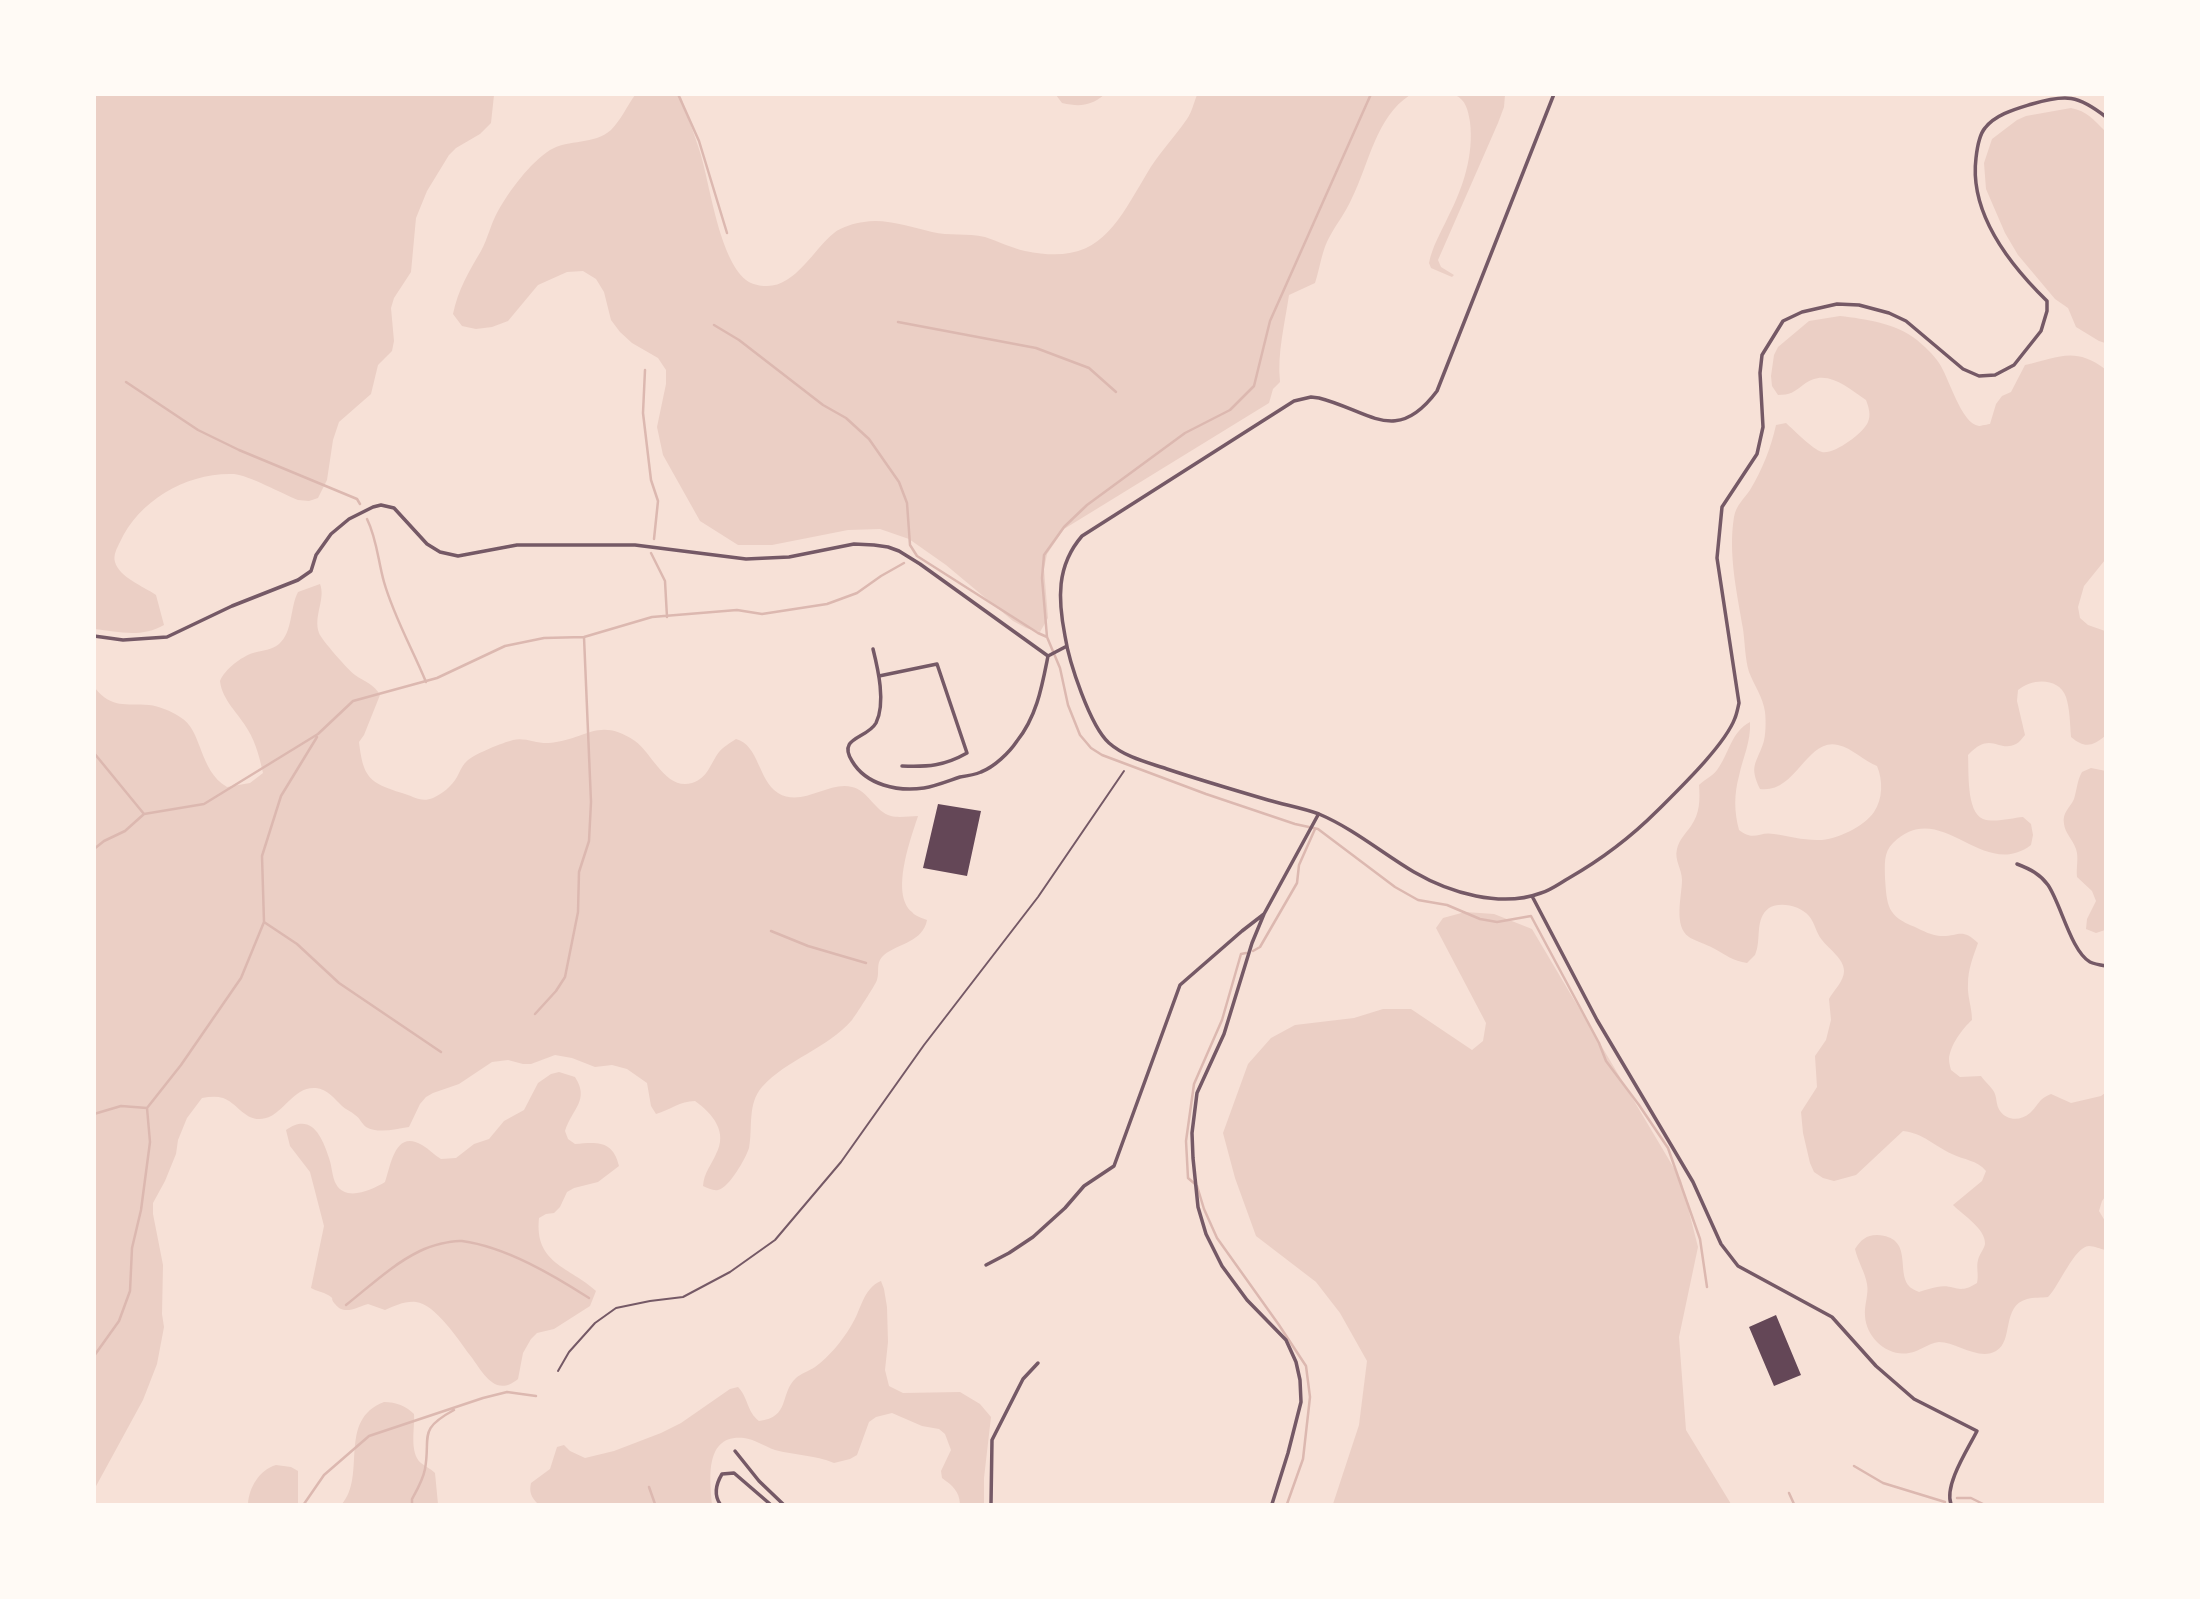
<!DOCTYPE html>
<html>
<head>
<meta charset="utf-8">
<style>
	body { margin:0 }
	#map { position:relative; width:2200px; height:1599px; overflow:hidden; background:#f7e1d7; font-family:Manrope,sans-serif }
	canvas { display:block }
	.frame { position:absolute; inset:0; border:96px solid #fffaf5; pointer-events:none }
</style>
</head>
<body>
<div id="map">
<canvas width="2200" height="1599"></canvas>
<div class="frame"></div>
</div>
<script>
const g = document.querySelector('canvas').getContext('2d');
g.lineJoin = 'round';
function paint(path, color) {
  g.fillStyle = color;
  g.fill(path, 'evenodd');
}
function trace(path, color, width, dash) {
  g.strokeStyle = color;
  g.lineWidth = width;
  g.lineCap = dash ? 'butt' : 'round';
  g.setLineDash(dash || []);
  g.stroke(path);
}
const green = new Path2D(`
	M95 94 494 95 491 123 480 134 456 148 449 155 427 191 416 218 411 272 394 298 391 308 394 341 392 351 378 365 371 394 339 422 333 440 327 480 318 498 309 501 298 500C283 494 248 475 234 474 188 472 139 500 120 542 117 548 113 555 115 562 119 577 143 586 156 595L164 625C142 638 118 632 95 629Z
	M677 95 681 97C687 115 694 133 700 152 710 184 719 258 746 280 751 284 760 286 766 286 795 287 813 250 834 233 841 227 855 223 864 222 885 218 911 227 932 232 949 236 967 233 985 237 998 241 1011 248 1025 251 1097 266 1114 229 1146 175 1158 154 1174 138 1187 119 1192 112 1194 102 1197 95H1410C1376 117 1369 164 1352 198 1346 212 1337 223 1330 236 1322 249 1320 268 1315 283L1289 295C1285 323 1277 353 1280 382L1273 389 1269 403 1064 529 1047 554 1044 569 1048 618 1040 632 1026 628 1013 621 946 565 909 539 880 529 848 530 772 545H738L700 521 663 455 657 427 666 384V370L658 358 632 343 620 332 611 320 604 292 596 279 583 271 567 272 538 285 508 321 492 327 476 329 462 326 453 314C458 290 469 271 481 251 488 238 491 223 498 211 510 190 529 164 550 150 569 139 594 145 611 130 621 120 627 106 635 95Z
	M1056 95H1104C1090 106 1080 107 1062 103Z
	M1455 95H1505L1504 107 1498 123 1438 260 1441 267 1454 275 1452 277 1431 268 1429 263C1432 247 1441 232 1448 217 1463 188 1474 155 1470 122 1468 110 1466 100 1455 95Z
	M2071 108C2087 111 2094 120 2105 131V343L2099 341 2076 327 2068 308 2055 299 2018 255 2005 233 1986 189 1984 163 1992 139 2017 120 2026 116Z
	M1840 316C1865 319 1896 323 1917 340 1924 346 1934 355 1939 363 1949 377 1961 424 1979 426 1980 426 1989 424 1990 424L1996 404 2002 396 2011 392 2025 365C2058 358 2074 346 2105 369V560L2084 586 2078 607 2080 618 2088 625 2105 631V736C2092 747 2084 748 2071 737 2070 725 2070 709 2066 697 2059 677 2032 678 2018 690L2017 701 2025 735C2022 738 2020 742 2016 744 1998 753 1991 730 1968 755 1969 770 1966 812 1983 819 1994 823 2012 818 2023 817L2031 824 2033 835 2031 845C1982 882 1941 796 1893 843 1883 853 1885 865 1885 878 1887 906 1887 916 1915 927 1923 931 1931 935 1940 936 1959 937 1961 927 1978 943 1973 957 1968 969 1968 984 1967 996 1972 1007 1972 1020 1963 1028 1950 1045 1949 1059 1949 1063 1950 1066 1951 1070L1960 1077 1981 1076C1985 1082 1993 1088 1995 1094 1997 1100 1996 1105 2000 1111 2007 1121 2021 1121 2030 1113 2039 1105 2038 1099 2051 1094L2071 1103 2101 1096 2105 1093V1197L2102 1201 2099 1211 2105 1221V1250C2101 1249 2094 1246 2089 1246 2074 1247 2060 1285 2048 1297 2042 1298 2033 1297 2027 1299 2001 1306 2014 1341 1996 1351 1979 1361 1956 1342 1939 1342 1928 1343 1919 1352 1909 1353 1887 1357 1866 1337 1865 1316 1864 1305 1869 1294 1867 1284 1865 1272 1858 1262 1855 1249 1861 1240 1866 1235 1877 1235 1914 1237 1896 1271 1909 1286 1910 1288 1917 1291 1919 1292 1925 1290 1931 1288 1937 1287 1955 1283 1957 1296 1977 1283 1979 1275 1976 1267 1978 1260 1979 1255 1984 1249 1985 1244 1986 1229 1963 1215 1953 1205L1982 1181 1986 1171C1977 1160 1964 1160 1952 1154 1934 1146 1923 1133 1903 1131L1856 1175 1834 1181 1823 1178 1814 1172 1810 1163 1803 1133 1801 1112 1817 1087 1815 1056 1826 1040 1831 1020 1829 999C1834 990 1844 981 1844 971 1844 959 1829 949 1822 940 1816 933 1815 923 1809 916 1801 906 1780 901 1769 908 1754 919 1762 940 1755 955 1754 956 1748 962 1747 963 1733 961 1726 955 1713 948 1708 945 1693 940 1689 937 1673 926 1682 896 1682 880 1682 869 1674 860 1677 849 1679 840 1686 833 1691 826 1700 813 1700 800 1699 785 1705 779 1713 776 1717 770 1729 754 1731 732 1750 722 1751 742 1743 757 1739 776 1734 794 1734 812 1739 830 1754 842 1759 831 1774 834 1788 836 1802 840 1817 840 1834 841 1864 827 1874 812 1883 799 1883 780 1877 766 1864 761 1852 748 1838 745 1807 737 1796 794 1760 789 1749 766 1756 764 1763 744 1766 736 1766 720 1765 712 1763 697 1754 685 1749 672 1745 659 1745 643 1743 629 1737 593 1728 554 1734 517 1736 505 1744 499 1750 490 1762 470 1771 448 1776 425L1786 423C1794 430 1812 449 1822 452 1833 455 1863 434 1868 422 1871 415 1869 408 1866 400 1846 387 1826 367 1803 385 1794 392 1790 395 1778 395L1772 386 1771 376 1774 355 1778 347 1809 321Z
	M320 584C326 599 313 616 319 633 321 639 348 670 355 675 365 682 374 684 380 695L364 735 359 742C363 777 369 783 402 793 413 796 421 803 433 798 442 794 452 786 457 777 460 771 463 764 468 760 477 753 502 743 513 740 525 737 537 744 549 743 586 740 598 716 635 741 652 753 666 791 692 783 708 778 710 764 719 752 723 747 730 743 736 739 759 745 758 780 778 793 802 808 828 781 852 787 868 790 875 812 891 816 899 818 910 816 918 816 911 838 890 894 912 912 915 916 922 918 927 920 923 942 899 943 884 955 875 963 880 971 877 980 876 984 855 1016 852 1020 827 1049 787 1059 762 1087 747 1104 753 1128 749 1148 746 1158 729 1188 718 1190 713 1191 708 1188 703 1186 704 1172 711 1166 716 1154 728 1132 713 1114 695 1101 680 1101 670 1110 656 1114L651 1106 647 1083 627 1069 612 1065 595 1067 572 1058 555 1055 531 1064H523L508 1060 492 1062 459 1084 433 1093 426 1097 420 1104 409 1127C396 1129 378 1134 366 1127 361 1123 360 1118 355 1115 351 1111 346 1110 342 1106 335 1099 327 1089 316 1088 294 1086 284 1113 266 1118 246 1124 238 1103 223 1098 216 1096 209 1097 202 1098L187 1118 178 1140 176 1154 165 1181 153 1203V1214L163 1265 162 1314 164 1327 157 1364 143 1400 95 1488V688C112 709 125 703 149 705 159 706 171 711 180 717 203 730 198 770 227 787L250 783 263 773C260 759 256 743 248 730 239 714 222 700 220 681 225 669 241 657 253 653 263 650 272 650 279 644 293 632 290 607 298 592Z
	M2091 768 2106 771 2105 930 2096 933 2086 929 2087 919 2096 901 2092 891 2077 877C2076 867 2079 858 2076 849 2073 840 2065 833 2064 824 2062 812 2070 808 2074 799 2077 789 2077 781 2082 772Z
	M1465 912 1494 914 1532 929 1681 1180 1698 1247 1679 1337 1686 1430 1731 1504H1333L1359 1425 1367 1361 1340 1313 1316 1282 1256 1236 1235 1178 1223 1133 1248 1064 1271 1038 1295 1025 1354 1018 1383 1009H1411L1472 1050 1483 1041 1486 1023 1436 928 1443 918Z
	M559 1072 575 1077C590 1100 572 1109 565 1131L568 1139 575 1144C597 1142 613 1140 619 1166L598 1182 574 1188 567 1192 560 1207 554 1213 546 1214 539 1218C534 1264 570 1267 596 1291L590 1306 554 1329 537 1333 531 1339 523 1353 518 1379C494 1399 482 1370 469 1354 458 1339 435 1304 416 1302 404 1301 395 1306 385 1310L368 1304C357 1307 344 1316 335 1304 329 1297 336 1300 328 1295 323 1292 316 1291 311 1288L324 1226 310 1172 290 1146 286 1130C311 1112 322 1136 329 1158 332 1166 332 1177 336 1184 346 1202 372 1190 385 1182 391 1165 395 1129 422 1145 429 1149 434 1155 441 1159L456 1158 474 1144 489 1139 504 1121 524 1110 538 1083 551 1074Z
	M881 1281 884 1289 887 1307 888 1342 885 1370 889 1386 903 1393 960 1392 980 1404 991 1417 984 1478V1504H960C959 1491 953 1486 942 1478L941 1471 951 1450 945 1434 939 1429 922 1426 892 1413 876 1417 869 1422 857 1455 850 1459 834 1463C815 1455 794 1455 775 1450 764 1446 754 1439 744 1438 704 1434 710 1479 712 1504H538C531 1497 529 1492 531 1483L550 1469 557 1447 564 1445 570 1451 585 1458 614 1451 661 1433 681 1423 730 1389 738 1387C748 1397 747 1412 759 1421 791 1417 779 1394 796 1378 800 1374 809 1371 815 1367 829 1357 842 1341 851 1326 861 1311 863 1288 881 1281Z
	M384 1402C396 1402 406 1406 414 1414 415 1428 409 1453 421 1463 426 1467 431 1469 435 1473L438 1504H342C367 1475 337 1420 384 1402Z
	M276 1465 291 1467 298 1471V1504H248C249 1488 259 1470 276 1465Z`);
const stream = new Path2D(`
	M678 94 699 141 727 233
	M1371 94 1270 321 1254 386 1230 410 1185 433 1087 505 1064 527 1044 555 1042 578 1047 637 1060 668 1068 705 1080 735 1091 748 1102 755 1206 794 1295 824 1318 829 1395 887 1418 900 1447 905 1480 919 1497 922 1531 916 1599 1043 1606 1061 1639 1105 1668 1148 1700 1239 1707 1287
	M898 322 1036 348 1089 368 1116 392
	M714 325 739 340 823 405 846 418 869 439 899 482 907 503 910 545 917 556 1038 633 1047 637
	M645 370 643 413 651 480 658 501 654 539
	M126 382 198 430 239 450 357 499 360 504
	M367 519C377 539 378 561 384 582 394 617 412 648 426 682
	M651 553 665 581 667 617
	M94 753 144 814
	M94 849 104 841 125 831 144 814 204 804 318 734 353 701 437 678 505 646 544 638 584 637 652 617 737 610 762 614 827 604 857 593 881 576 904 563
	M264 922 297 944 339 983 441 1052
	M771 931 808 946 866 963
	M1253 951 1260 947 1297 883 1299 865 1315 829
	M535 1014 556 991 565 977 578 912 579 872 589 841 591 802 584 637
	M94 1114 121 1106 147 1108
	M1195 1184 1188 1178 1186 1141 1194 1084 1222 1020 1241 954 1246 953
	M1197 1186 1204 1209 1217 1238 1279 1325 1306 1366 1310 1397 1303 1459 1287 1504
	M346 1305C370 1286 393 1264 420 1251 430 1246 451 1240 462 1241 506 1247 553 1275 589 1298
	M94 1356 119 1321 130 1291 132 1248 141 1210 150 1142 147 1108 181 1065 241 978 264 922 262 856 281 796 317 737
	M1854 1466 1883 1483 1945 1502
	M649 1487 655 1504
	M1789 1493 1794 1504
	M1957 1498H1971L1983 1504
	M304 1504 324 1475 369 1436 483 1398 507 1392 536 1396
	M412 1504V1499C417 1490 423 1480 425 1469 431 1436 417 1430 454 1410`);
const building = new Path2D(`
	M938 804 981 811 967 876 923 868Z
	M1776 1315 1801 1375 1774 1386 1749 1327Z`);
const service = new Path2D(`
	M558 1371 569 1352 595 1323 616 1308 650 1301 683 1297 730 1272 775 1240 841 1162 924 1045 1038 897 1124 771`);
const minor = new Path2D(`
	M1554 94 1437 391C1396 446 1370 411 1319 398L1311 397 1294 401 1082 536C1056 566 1058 600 1065 636 1069 662 1090 726 1109 743 1125 757 1146 762 1167 769 1200 780 1234 790 1268 800 1285 805 1303 808 1319 814 1354 829 1382 853 1414 872 1450 893 1501 908 1541 893 1551 890 1560 883 1569 878 1602 859 1630 838 1657 811 1679 789 1725 745 1735 718 1737 713 1738 707 1739 703L1717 558 1722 507 1757 454 1763 427 1760 373 1762 355 1783 321 1802 312 1837 304 1859 305 1889 313 1906 321 1963 369 1979 376 1995 375 2014 365 2041 331 2047 311V301C2010 265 1969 214 1976 158 1977 149 1979 135 1985 128 1996 114 2016 109 2032 104 2066 94 2078 95 2106 117
	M94 636 123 640 167 637 232 606 298 580 311 571 316 555 331 534 349 519 373 507 381 505 394 508 427 544 440 552 458 556 517 545H635L746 559 789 557 854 544 874 545 888 547 899 551 920 564 1048 656 1067 646
	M873 649C878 669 886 703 876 723 867 739 837 737 852 761 866 785 898 792 924 788 936 786 948 781 960 777 967 776 974 775 981 772 994 767 1009 753 1017 741 1037 716 1042 686 1048 656
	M879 676 937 664 967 753C944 766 928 767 902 766
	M2017 864C2030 869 2040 874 2048 885 2061 904 2071 951 2090 962 2094 964 2100 965 2106 966
	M1532 896 1597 1020 1693 1182 1721 1244 1738 1266 1832 1317 1876 1366 1914 1399 1977 1431C1968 1449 1944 1485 1951 1504
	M1264 914 1252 943 1224 1034 1197 1093 1192 1133 1193 1158 1198 1207 1206 1234 1222 1266 1247 1300 1286 1340 1296 1362 1300 1380 1301 1402 1288 1453 1272 1504
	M986 1265 1009 1253 1033 1237 1065 1208 1084 1186 1114 1166 1180 985 1242 931 1264 914 1318 815
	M735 1451 759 1481 783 1504
	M720 1504C714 1495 716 1484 722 1474L734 1473 770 1504
	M991 1504 992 1440 1023 1379 1038 1363`);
paint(green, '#ebcfc5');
trace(stream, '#dcb8b0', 2.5);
paint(building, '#644757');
trace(service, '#755966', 2);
trace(minor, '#755966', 3.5);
</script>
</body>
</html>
